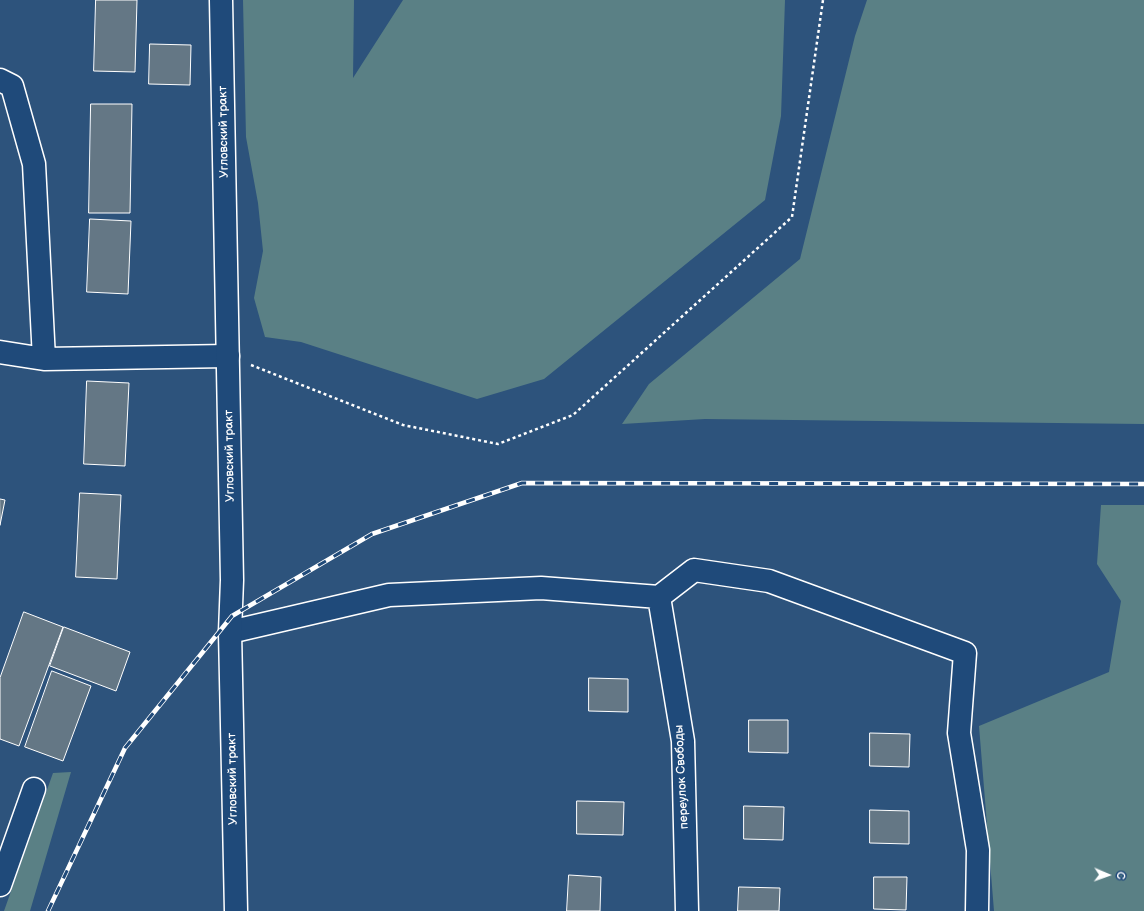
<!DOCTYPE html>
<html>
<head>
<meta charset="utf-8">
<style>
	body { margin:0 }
	#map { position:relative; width:1144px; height:911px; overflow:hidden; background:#2d537c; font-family:"Balsamiq Sans",sans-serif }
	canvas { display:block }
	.north { position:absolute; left:1088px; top:855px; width:40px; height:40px; -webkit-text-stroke:3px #1f4a7a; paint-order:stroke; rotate:92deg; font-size:11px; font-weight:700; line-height:16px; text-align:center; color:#fff }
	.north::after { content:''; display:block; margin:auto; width:14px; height:18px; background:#fff; clip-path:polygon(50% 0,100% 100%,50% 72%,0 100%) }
</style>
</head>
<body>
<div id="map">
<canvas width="1144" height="911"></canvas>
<div class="north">С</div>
</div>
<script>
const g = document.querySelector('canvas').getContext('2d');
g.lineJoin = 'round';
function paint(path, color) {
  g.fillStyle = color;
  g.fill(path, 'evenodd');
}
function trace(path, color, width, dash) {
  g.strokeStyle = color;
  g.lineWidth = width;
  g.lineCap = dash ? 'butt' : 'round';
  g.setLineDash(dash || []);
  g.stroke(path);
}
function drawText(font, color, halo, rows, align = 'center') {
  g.font = font + ' "Balsamiq Sans",sans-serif';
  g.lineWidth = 3;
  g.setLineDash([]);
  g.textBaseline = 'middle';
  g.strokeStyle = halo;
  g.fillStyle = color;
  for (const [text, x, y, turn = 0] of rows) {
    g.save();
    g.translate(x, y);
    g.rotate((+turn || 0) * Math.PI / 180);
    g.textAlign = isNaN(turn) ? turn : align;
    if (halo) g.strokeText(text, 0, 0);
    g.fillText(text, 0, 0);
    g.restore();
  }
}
const green = new Path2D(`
	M243 0H354L353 78 403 0H785L781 116 765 200 544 379 477 399 301 342 265 337 254 298 263 251 258 203 246 137Z
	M867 0H1144V424L705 419 622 424 649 384 800 259 855 36Z
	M1101 505H1144V911H994L979 726 1109 672 1121 601 1097 564Z
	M71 772 30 911H4L53 773Z`);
const building = new Path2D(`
	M96 0H137L135 72 94 71Z
	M150 44 191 45 190 85 149 84Z
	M91 104H132L130 213H89Z
	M90 219 131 221 128 294 87 292Z
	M87 381 129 383 125 466 84 464Z
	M80 493 121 495 117 579 76 577Z
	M0 499 5 500 0 525Z
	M24 612 63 627 19 746 0 739V678Z
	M64 627 130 652 116 691 50 666Z
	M52 671 91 686 63 761 25 747Z
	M589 678 628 679V712L589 711Z
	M749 720H788V753L749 752Z
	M870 733 910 734 909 767 870 766Z
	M577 801 624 802 623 835 577 834Z
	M744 806 784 807 783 840 744 839Z
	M870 810 909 811V844L870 843Z
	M569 875 601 877 600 911H567Z
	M874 877H907L906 910 874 909Z
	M739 887 780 888 779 911H738Z`);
const path = new Path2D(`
	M251 365 403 425 498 444 573 415 792 217 823 0`);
const minor = new Path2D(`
	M0 80 12 86 34 164 44 359
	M0 352 44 359 228 356
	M659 597 683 741 687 911
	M230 632 389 595 541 588 659 597 694 570 769 581 965 653 959 733 978 850 977 911
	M0 885 34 789`);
const highway = new Path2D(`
	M221 0 232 580 230 632 236 911`);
const rail = new Path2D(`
	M48 911 125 748 232 616 372 534 522 483 1144 484`);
const streetNames = [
	["Угловский тракт",224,132,-91],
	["Угловский тракт",230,456,-91],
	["переулок Свободы",682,777,-93],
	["Угловский тракт",233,779,-91]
];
paint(green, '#5a8085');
paint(building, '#647785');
trace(building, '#fff', 1);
trace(minor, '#fff', 25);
trace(highway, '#fff', 25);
trace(path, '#fff', 2.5, [3, 3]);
trace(minor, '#1f4a7a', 22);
trace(highway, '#1f4a7a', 22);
trace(rail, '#fff', 4.5);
trace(rail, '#1f4a7a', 3, [9]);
drawText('12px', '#fff', '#1f4a7a', streetNames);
</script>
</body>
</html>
